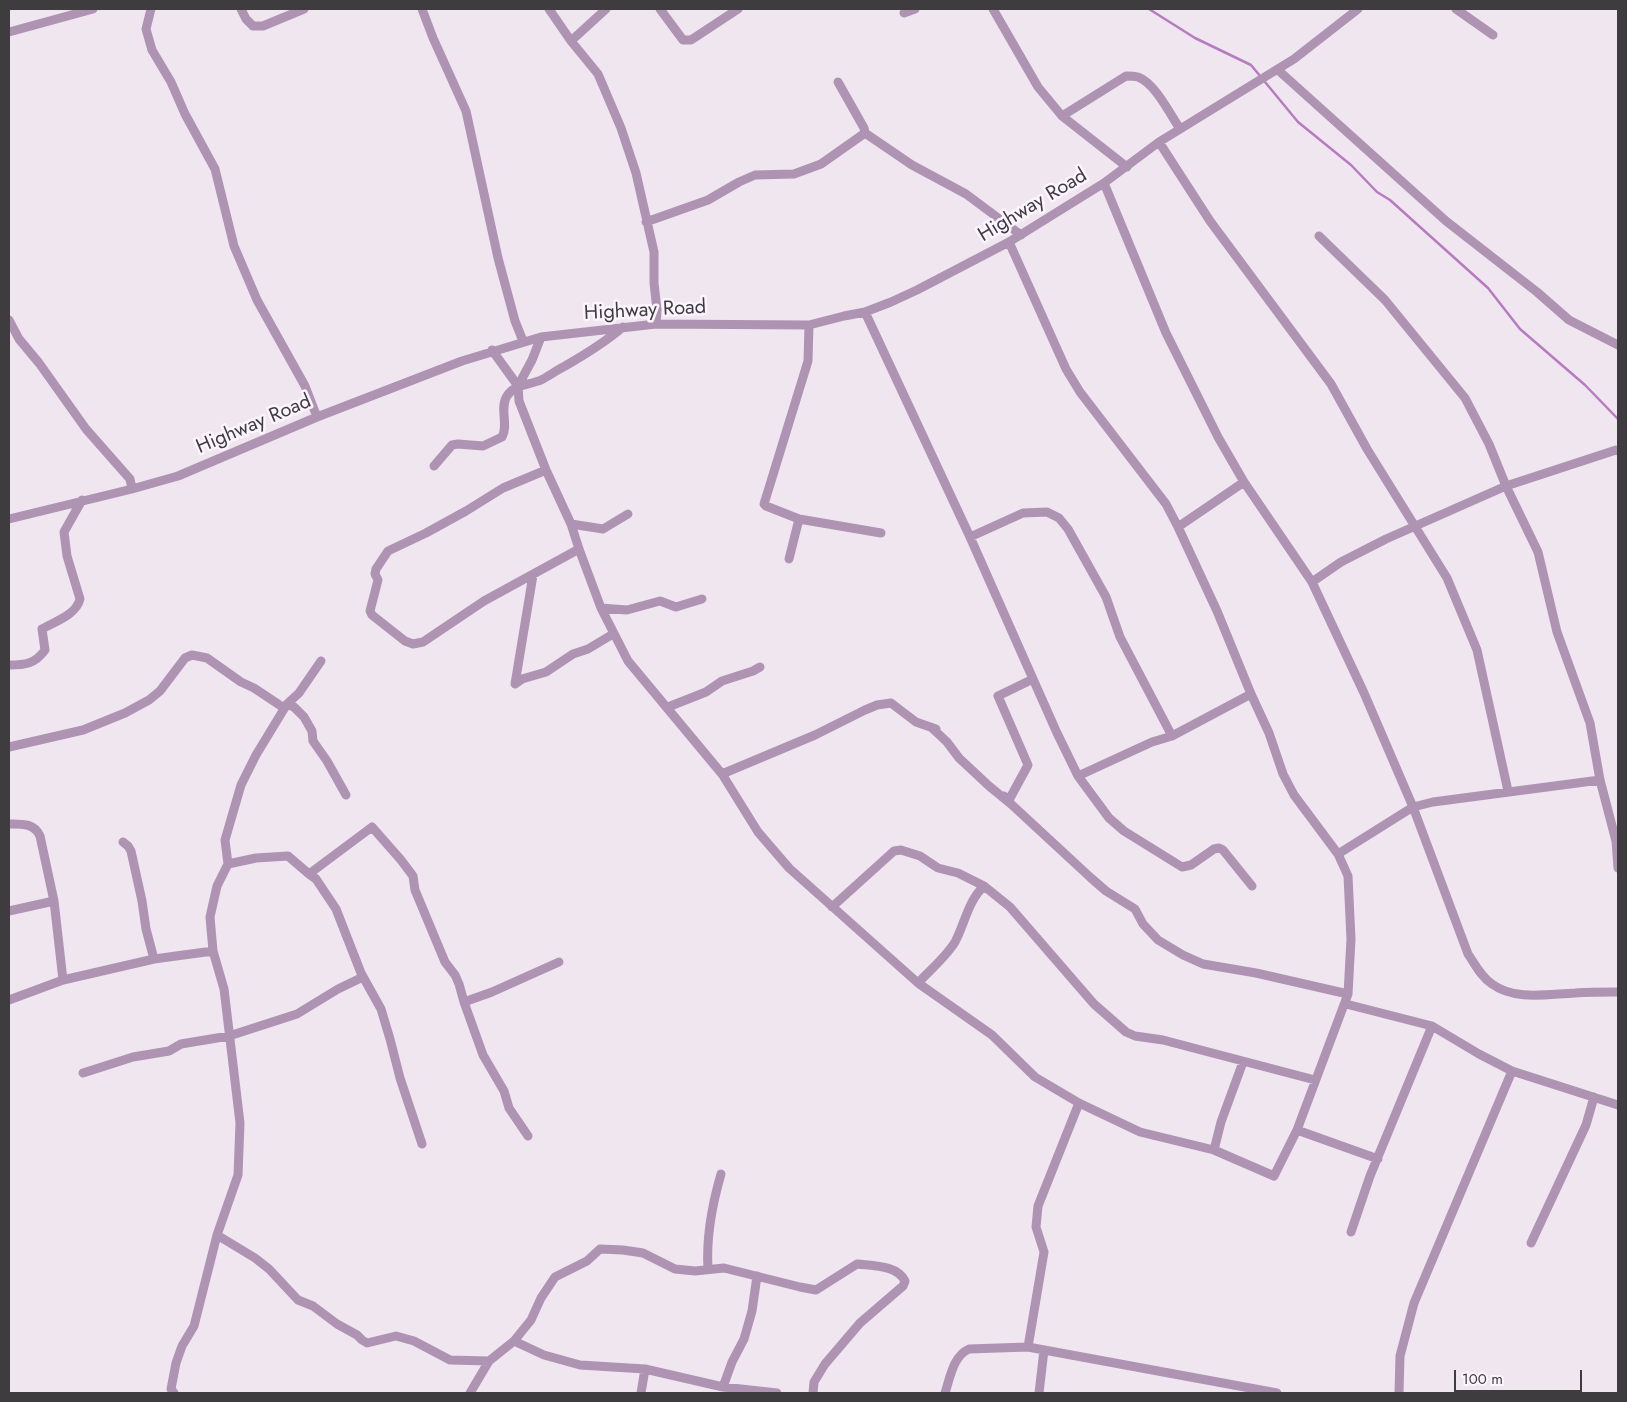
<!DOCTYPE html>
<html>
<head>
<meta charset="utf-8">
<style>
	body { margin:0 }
	#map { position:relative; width:1627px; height:1402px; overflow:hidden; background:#efe6f0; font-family:Jost,sans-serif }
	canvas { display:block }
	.frame { position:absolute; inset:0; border:10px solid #3f3c40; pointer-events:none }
	.scale { position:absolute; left:1454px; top:1370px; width:128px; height:22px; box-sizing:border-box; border:2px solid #3f3c40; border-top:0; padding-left:6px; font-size:15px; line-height:18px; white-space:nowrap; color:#3f3c40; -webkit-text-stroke:4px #fcf4fe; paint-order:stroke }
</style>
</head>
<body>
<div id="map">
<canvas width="1627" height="1402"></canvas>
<div class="frame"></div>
<div class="scale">100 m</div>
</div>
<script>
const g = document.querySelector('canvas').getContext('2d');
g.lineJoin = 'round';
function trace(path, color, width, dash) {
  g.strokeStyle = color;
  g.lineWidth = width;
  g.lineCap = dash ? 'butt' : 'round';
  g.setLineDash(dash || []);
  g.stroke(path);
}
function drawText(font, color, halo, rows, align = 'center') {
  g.font = font + ' Jost,sans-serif';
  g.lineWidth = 5;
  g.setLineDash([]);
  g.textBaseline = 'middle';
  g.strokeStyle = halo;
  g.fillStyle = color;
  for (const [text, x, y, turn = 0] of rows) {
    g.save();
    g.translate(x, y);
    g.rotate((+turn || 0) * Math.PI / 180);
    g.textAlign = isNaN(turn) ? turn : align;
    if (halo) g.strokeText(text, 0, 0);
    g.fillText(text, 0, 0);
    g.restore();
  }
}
const stream = new Path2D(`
	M1149 9 1195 38 1251 65 1298 122 1351 165 1377 192 1390 200 1488 288 1520 329 1585 385 1618 419`);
const minor = new Path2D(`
	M151 9 146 29 152 50 171 82 185 114 215 169 234 246 257 300 305 386 317 417
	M241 9 246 19 253 26H263L304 9
	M422 9 433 38 466 111 498 258 515 321 523 341
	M549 9 571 41 598 74 621 128 636 173 654 252V283L657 310 656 324
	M660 9 683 40H691L738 9
	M993 9 1038 87 1062 116 1127 167
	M1456 9 1493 35
	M904 13 915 9
	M9 32 93 9
	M571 41 606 9
	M1278 70 1446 221 1537 292 1569 320 1618 345
	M838 82 864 128 865 133 912 165 966 194 1021 235
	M1062 116 1126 76C1130 76 1134 76 1138 77 1155 83 1170 114 1180 129
	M1159 142 1210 221 1331 384 1367 449 1447 578 1477 650 1508 791
	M1104 183 1166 333 1218 437 1244 482 1312 582 1364 693 1413 807 1468 954C1475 964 1481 977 1492 984 1515 1001 1548 994 1575 993 1590 992 1604 992 1618 992
	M646 222 708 200 739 182 755 175 794 174 821 164 865 133
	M1319 236 1385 300 1465 398 1489 444 1506 486 1538 552 1557 632 1590 723 1600 780 1616 841 1618 868
	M865 312 970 537 1057 733 1078 776 1109 818 1124 831 1182 867 1191 865 1214 849 1219 848 1223 850 1252 886
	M9 320 19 339 39 363 86 429 130 479 132 489
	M809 325 808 361 764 504 766 506 799 519 881 533
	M492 350 518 386 519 401 546 470 571 524 579 549 601 608 628 661 722 774 758 832 789 868 918 983 992 1035 1035 1077 1079 1103 1140 1132 1214 1150 1274 1176 1297 1130 1348 994 1351 939 1348 876 1338 854 1294 795 1283 774 1269 733 1251 694 1217 611 1178 527 1166 504 1080 392 1066 369 1009 242
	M518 386 532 360 541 337
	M434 466 452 445 458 444 483 446 502 437C509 425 499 408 507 396 514 384 530 385 541 380 549 376 557 370 565 366 586 354 604 343 623 327
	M546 470 503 488 466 511 426 533 388 551 376 569 375 574 378 580 370 611 372 615 405 641 413 644 423 642 484 601 579 549
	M9 519 132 489 178 476 317 417 462 361 541 337 656 324 809 325 844 316 865 312 891 302 917 290 1009 242 1104 183 1159 142 1294 59 1358 9
	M571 524 603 529 628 514
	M1178 527 1244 482
	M970 537 1023 513 1047 512 1059 518 1068 529 1106 597 1120 637 1172 736
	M789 559 799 519
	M533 575 515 684 522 679 546 672 573 654 588 649 613 634
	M1312 582 1341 562 1386 539 1506 486 1616 450 1618 451
	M601 608 627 610 660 601 676 607 702 599
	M9 665C25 665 35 664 45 650L42 629C56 621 76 615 80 599L67 556 64 532 82 500
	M287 704 294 707 304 717 312 731 313 741 327 761 346 795
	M668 707 706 692 722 681 753 671 760 667
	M931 727 947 742 959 758 989 786 1011 804 1091 878 1106 891 1135 909 1143 924 1158 940 1183 955 1203 964 1256 973 1348 994
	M9 747 83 730 125 713 149 700 160 691 185 658 192 655 207 658 241 682 254 688 284 708
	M722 774 815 735 865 710 877 705 891 703 916 722 936 729
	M1078 776 1152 742 1172 736 1251 694
	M1004 796 1009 800 1028 765 998 696 1033 679
	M9 824C22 824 34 823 40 836L54 901 63 980
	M123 842 128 846 131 851 142 901 146 929 154 959
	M1338 854 1413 807 1433 802 1600 780
	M228 864 256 858 288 856 309 874 372 827 401 860 413 876 415 890 445 962 455 975 459 984 464 1002 492 992 559 962
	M309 874 316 879 336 909 361 973 381 1009 390 1039 400 1078 422 1144
	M832 907 894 851 901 850 920 856 938 868 958 873 984 886 1010 907 1094 1004 1126 1032 1135 1036 1163 1040 1315 1080
	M9 911 54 901
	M918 983C930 970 946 957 955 942 965 923 968 901 984 886
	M9 1000 63 980 154 959 213 951
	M464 1002 483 1055 504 1091 509 1108 528 1136
	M1346 1004 1432 1026 1479 1054 1512 1071 1618 1105
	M83 1073 133 1057 169 1051 181 1044 229 1036 297 1014 338 989 363 977
	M1297 1130 1378 1159
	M1214 1150 1221 1122 1243 1062
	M1351 1232 1370 1176 1432 1026
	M217 1235 255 1258 269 1269 298 1300 313 1306 337 1324 357 1335 362 1340 367 1343 396 1336 414 1341 450 1360 489 1361
	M1531 1243 1586 1125 1594 1097
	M708 1269C706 1237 712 1205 721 1174
	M514 1341 544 1355 580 1365 645 1369 723 1387 777 1393
	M1028 1347 1044 1252 1036 1227 1038 1206 1079 1103
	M723 1387 732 1362 744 1339 752 1311 757 1276
	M174 1393 171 1389 176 1363 182 1346 194 1326 217 1235 238 1175 240 1123 224 989 213 951 210 917 217 886 228 864 225 840 241 785 256 755 287 704 299 693 321 661
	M470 1393 489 1361 514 1341 531 1320 541 1298 555 1277 587 1261 600 1249 623 1250 643 1253 675 1269 695 1271 724 1268 800 1287 816 1290 857 1264C873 1266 897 1265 905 1281L903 1286 860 1323 825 1364 814 1382 813 1393
	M641 1393 645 1369
	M945 1393C950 1378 953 1356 969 1349L1028 1347 1277 1393
	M1039 1393 1044 1350
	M1399 1393 1400 1356 1414 1303 1512 1071`);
const streetNames = [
	["Highway Road",1033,206,-31],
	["Highway Road",645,311,-3],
	["Highway Road",254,425,-23]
];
trace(stream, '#b87bc1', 2.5);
trace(minor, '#af93b3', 9);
drawText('20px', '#3f3c40', '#fcf4fe', streetNames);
</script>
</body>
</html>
